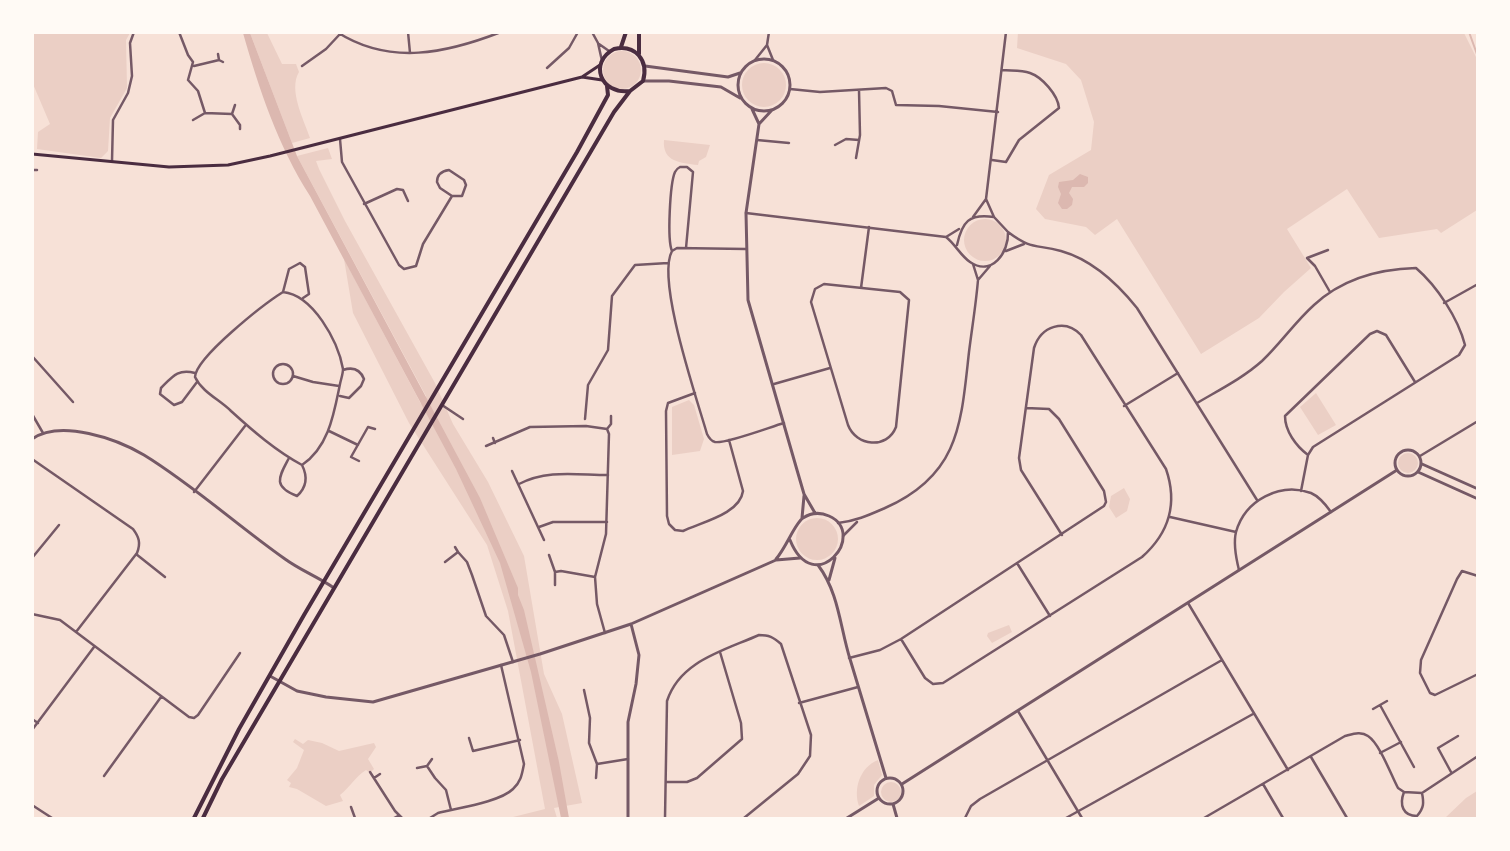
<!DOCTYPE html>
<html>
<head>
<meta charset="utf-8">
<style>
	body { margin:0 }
	#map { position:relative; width:1510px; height:851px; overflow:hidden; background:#f7e1d7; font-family:Figtree,sans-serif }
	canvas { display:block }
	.frame { position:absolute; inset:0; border:34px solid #fffaf5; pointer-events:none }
</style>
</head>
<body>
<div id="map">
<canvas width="1510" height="851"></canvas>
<div class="frame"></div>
</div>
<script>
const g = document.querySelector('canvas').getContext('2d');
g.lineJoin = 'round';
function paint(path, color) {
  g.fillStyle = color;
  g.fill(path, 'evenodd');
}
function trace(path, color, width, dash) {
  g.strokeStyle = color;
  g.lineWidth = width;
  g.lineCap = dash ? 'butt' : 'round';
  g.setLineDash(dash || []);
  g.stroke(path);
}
const green = new Path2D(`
	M1018 32 1464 33 1477 59V210L1441 233 1437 229 1379 238 1347 189 1287 229 1311 268 1284 292 1259 318 1201 354 1117 219 1095 235 1086 227 1045 219 1036 209 1049 175 1091 150 1094 122 1081 80 1066 64 1017 48Z
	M32 33H130L126 40 127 88 110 118 108 151 101 158 37 149 38 132 50 124 33 84Z
	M250 33H267L282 64H296L299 72C288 90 304 120 310 138L292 143Z
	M603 70a19 19 0 1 1 38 0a19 19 0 1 1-38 0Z
	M742 85a22 22 0 1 1 44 0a22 22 0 1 1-44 0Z
	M664 140 710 145 706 157 699 161 698 165C681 163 662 162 664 140Z
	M328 148 332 159 316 161 319 169 345 221 435 383 453 424 488 482 524 556 544 674 562 714 582 803 554 808 557 818H509L545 809 508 611 487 545 409 423 353 313 344 259 421 404 426 396 297 156Z
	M964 240a21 21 0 1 1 42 0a21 21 0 1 1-42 0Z
	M1316 393 1336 425 1318 435 1300 407Z
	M689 400 694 405 704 439 700 451 672 455V407Z
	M1398 463a10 10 0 1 1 20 0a10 10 0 1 1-20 0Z
	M1124 488 1130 499 1127 511 1116 518 1109 507 1111 496Z
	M796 539a21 21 0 1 1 42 0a21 21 0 1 1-42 0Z
	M1009 625 1012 632 992 643 987 636 988 633Z
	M295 739 303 744 308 740 322 743 339 751 374 743 376 747 368 759 374 769 370 773 366 770C355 777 350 787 340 795L343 801 326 806 297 789 289 787 291 783 287 780 297 768 304 750 293 742Z
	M878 760 882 775 874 785V796L859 806C853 789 860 767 878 760Z
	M881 792a10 10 0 1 1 20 0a10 10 0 1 1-20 0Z
	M1477 791V818H1445L1466 798Z`);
const water = new Path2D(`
	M243 33H250L297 156 480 498 518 588V595L524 610 559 762 569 818H561L531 672 500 563 456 469 310 196C278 146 259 89 243 33Z
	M1080 174 1088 177V183L1084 187H1072L1069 193 1073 199 1072 205 1067 209H1062L1058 203 1061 194 1058 187 1059 182 1073 180Z`);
const stream = new Path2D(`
	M1469 32 1478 57`);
const minor = new Path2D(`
	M179 32 188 55 193 62 188 80 198 91 205 113 232 114 240 125V129
	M337 32C390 66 447 53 501 32
	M408 32 410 53
	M592 32 598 43 602 61
	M769 32 767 45 773 60
	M599 44 609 51
	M218 54 219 60 223 62
	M755 60 767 45
	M194 66 219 60
	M302 66 326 49 340 34
	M547 68 569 48 578 32
	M790 89 820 92 886 88 892 91 896 105 939 106 998 112
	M232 114 235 105
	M193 120 205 113
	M340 139 342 162 399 265 404 269 416 266 423 244 452 196 440 188 437 182C437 174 442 171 449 170L464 180 466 185 462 196H452
	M757 140 789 143
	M835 145 846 139 859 140
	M856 158 860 135 859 90
	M992 160 1006 162 1019 140 1059 108C1058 95 1042 77 1030 73 1021 70 1011 71 1002 70
	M112 161 113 120 128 93 132 76 130 43 134 32
	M32 170H37
	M364 204 397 189 403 190 408 201
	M746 213 946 237C955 244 961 256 970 262 992 277 1009 252 1008 232L994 217C969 213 962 222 957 245
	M973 217 986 199
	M994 217 986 199 1006 32
	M1008 232C1032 250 1035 244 1061 251 1093 260 1117 283 1137 308L1257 500
	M946 237 959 229
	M746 249 677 248 672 251C656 280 697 399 707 434 709 438 711 441 715 442 726 444 770 427 784 423
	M1328 250 1307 258 1315 266 1330 292
	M672 251C667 240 670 183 675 172 676 170 678 168 680 167H687L693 172 686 248
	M1006 251 1024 244
	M978 280 990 266
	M824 284 900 292 909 300 896 427C887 450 856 446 848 425L811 302 815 289Z
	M861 288 869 227
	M283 292C313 295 338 341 343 369 343 374 341 379 340 384 334 413 329 447 302 465 276 451 253 431 231 411 220 400 202 392 195 377 196 357 264 304 283 292Z
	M283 292 289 269 300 263 305 267 309 294 303 298
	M1444 303 1478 284
	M32 356 73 402
	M273 374a10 10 0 1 1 20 0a10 10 0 1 1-20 0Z
	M195 373C178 368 172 377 161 388L160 394 174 405 182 402 197 382
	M293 376 313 382 339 386
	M774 384 830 368
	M695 393 668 403 666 411 667 516 669 524 675 530 683 531C702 522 740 514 743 491L729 440
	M340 396 349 398 361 386 364 379C360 369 352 367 343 370
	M1197 403C1219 390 1243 378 1262 361 1280 344 1295 322 1314 305 1342 279 1378 269 1416 268 1437 286 1458 318 1465 345L1459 355 1313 447 1308 455 1301 491
	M442 405 463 419
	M1124 406 1178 373
	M32 414 43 433
	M585 419 588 385 608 350 612 296 635 265 668 263
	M607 429 611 424V416
	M329 431 358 445
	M493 438 495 443
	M486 446 530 427 586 426 607 429 609 434 606 534 595 577 597 604 605 633
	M1308 455C1296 446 1285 431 1285 416L1370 334 1377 331 1386 335 1415 382
	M1420 456 1478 421
	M289 458C279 477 272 486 297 496 307 487 308 477 302 465
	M32 459 133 529C139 537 141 543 137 553L76 632
	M359 461 351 457 368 427 375 429
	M512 471 544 540
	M519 484C547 469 578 475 608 475
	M194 492 245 426
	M1170 517 1236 532
	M838 523C856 521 869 515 885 508 960 475 961 423 969 352 972 328 976 304 978 280L973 264
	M539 527 553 522H607
	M843 536 857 522
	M458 552 467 562 472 575 486 616 504 635 513 662
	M136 554 165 577
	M549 555 555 572V585
	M32 558 59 525
	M445 562 458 552 455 547
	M1017 563 1050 616
	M1239 570C1236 558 1233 544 1236 532 1245 500 1280 482 1311 493 1318 496 1326 505 1331 512
	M555 572 561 571 595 577
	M1478 576 1462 571 1457 579 1421 660 1420 673 1430 693 1435 695 1478 674
	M1188 603 1288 770
	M32 614 60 620 189 717 194 718 198 715 240 653
	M901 639 925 678 933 684 943 683 1142 557C1169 533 1178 504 1166 469L1081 335C1065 318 1041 326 1034 348L1019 458 1021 470 1062 535
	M849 658 880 650 901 639 1104 506 1106 502 1104 491 1059 419 1049 409 1026 408
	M584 690 590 718 589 743 597 764 596 778
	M799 703 858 687
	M1380 705 1414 767
	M1373 709 1387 701
	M1018 711 1082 818
	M32 719 38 723
	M32 730 94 647
	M469 738 473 751 520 740
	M1380 753 1401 742
	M1311 757 1347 818
	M597 764 628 759
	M427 766 435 778 446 790 451 810
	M417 768 427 766 432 759
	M370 772 395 811 402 818
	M1451 772 1438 748 1458 736
	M104 776 161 697
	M374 778 380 774
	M666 782H687L697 778 742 739 741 723 720 652
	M1263 784 1283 818
	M1404 792C1399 805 1403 816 1417 816 1424 808 1424 803 1422 793
	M32 805 52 818
	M351 807 355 818
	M394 818 398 816
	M430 818 438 813C457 808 500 802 513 789 521 782 522 774 524 764L501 665
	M665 818 667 701C680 661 723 651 759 635 769 635 773 637 781 644L811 735 810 756 798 774 744 818
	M965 818 971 806 980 799 1222 660
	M1066 818 1253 714
	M1204 818 1345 736C1353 734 1361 731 1368 736 1380 744 1391 775 1398 788L1404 792 1422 793 1478 756`);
const tertiary = new Path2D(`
	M738 85a26 26 0 1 1 52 0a26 26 0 1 1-52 0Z
	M645 66 728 77 740 73
	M643 81H669L721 87 740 98
	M752 109 759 124
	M772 110 759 124 746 213 748 300 797 470 804 494 815 513
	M32 439C61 419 117 439 144 455 193 485 238 526 285 559 300 570 318 577 334 588
	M1395 463a13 13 0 1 1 26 0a13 13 0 1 1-26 0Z
	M1422 464 1478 489
	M1418 472 1478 499
	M802 518 804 496
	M776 559C786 548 795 523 803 518 812 512 820 512 829 516 869 534 814 600 790 540
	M818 565C839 593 840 627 850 659 862 699 874 738 886 778
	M829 580 835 558
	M270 676 297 691 326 697 373 702 540 654 631 624 776 560 800 558
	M877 791a13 13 0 1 1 26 0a13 13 0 1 1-26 0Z
	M902 784 1397 470
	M893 804 897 818
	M628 818V722L636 684 639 655 631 624
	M847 818 879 798`);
const secondary = new Path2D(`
	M582 77 600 65
	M32 154 169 167 228 165 270 156 582 77 602 80`);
const trunk = new Path2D(`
	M621 47 626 32
	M639 54V32
	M194 818 239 729 304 615 577 152 608 95 607 86
	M203 818 222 779 614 112 630 91 643 81C649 60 635 44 614 49 588 63 601 95 630 91`);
paint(green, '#ebcfc5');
paint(water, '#dcb8b0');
trace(stream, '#dcb8b0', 2);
trace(minor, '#755966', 2.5);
trace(tertiary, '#755966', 3);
trace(secondary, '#4a2c40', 3);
trace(trunk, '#4a2c40', 4);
</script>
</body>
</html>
